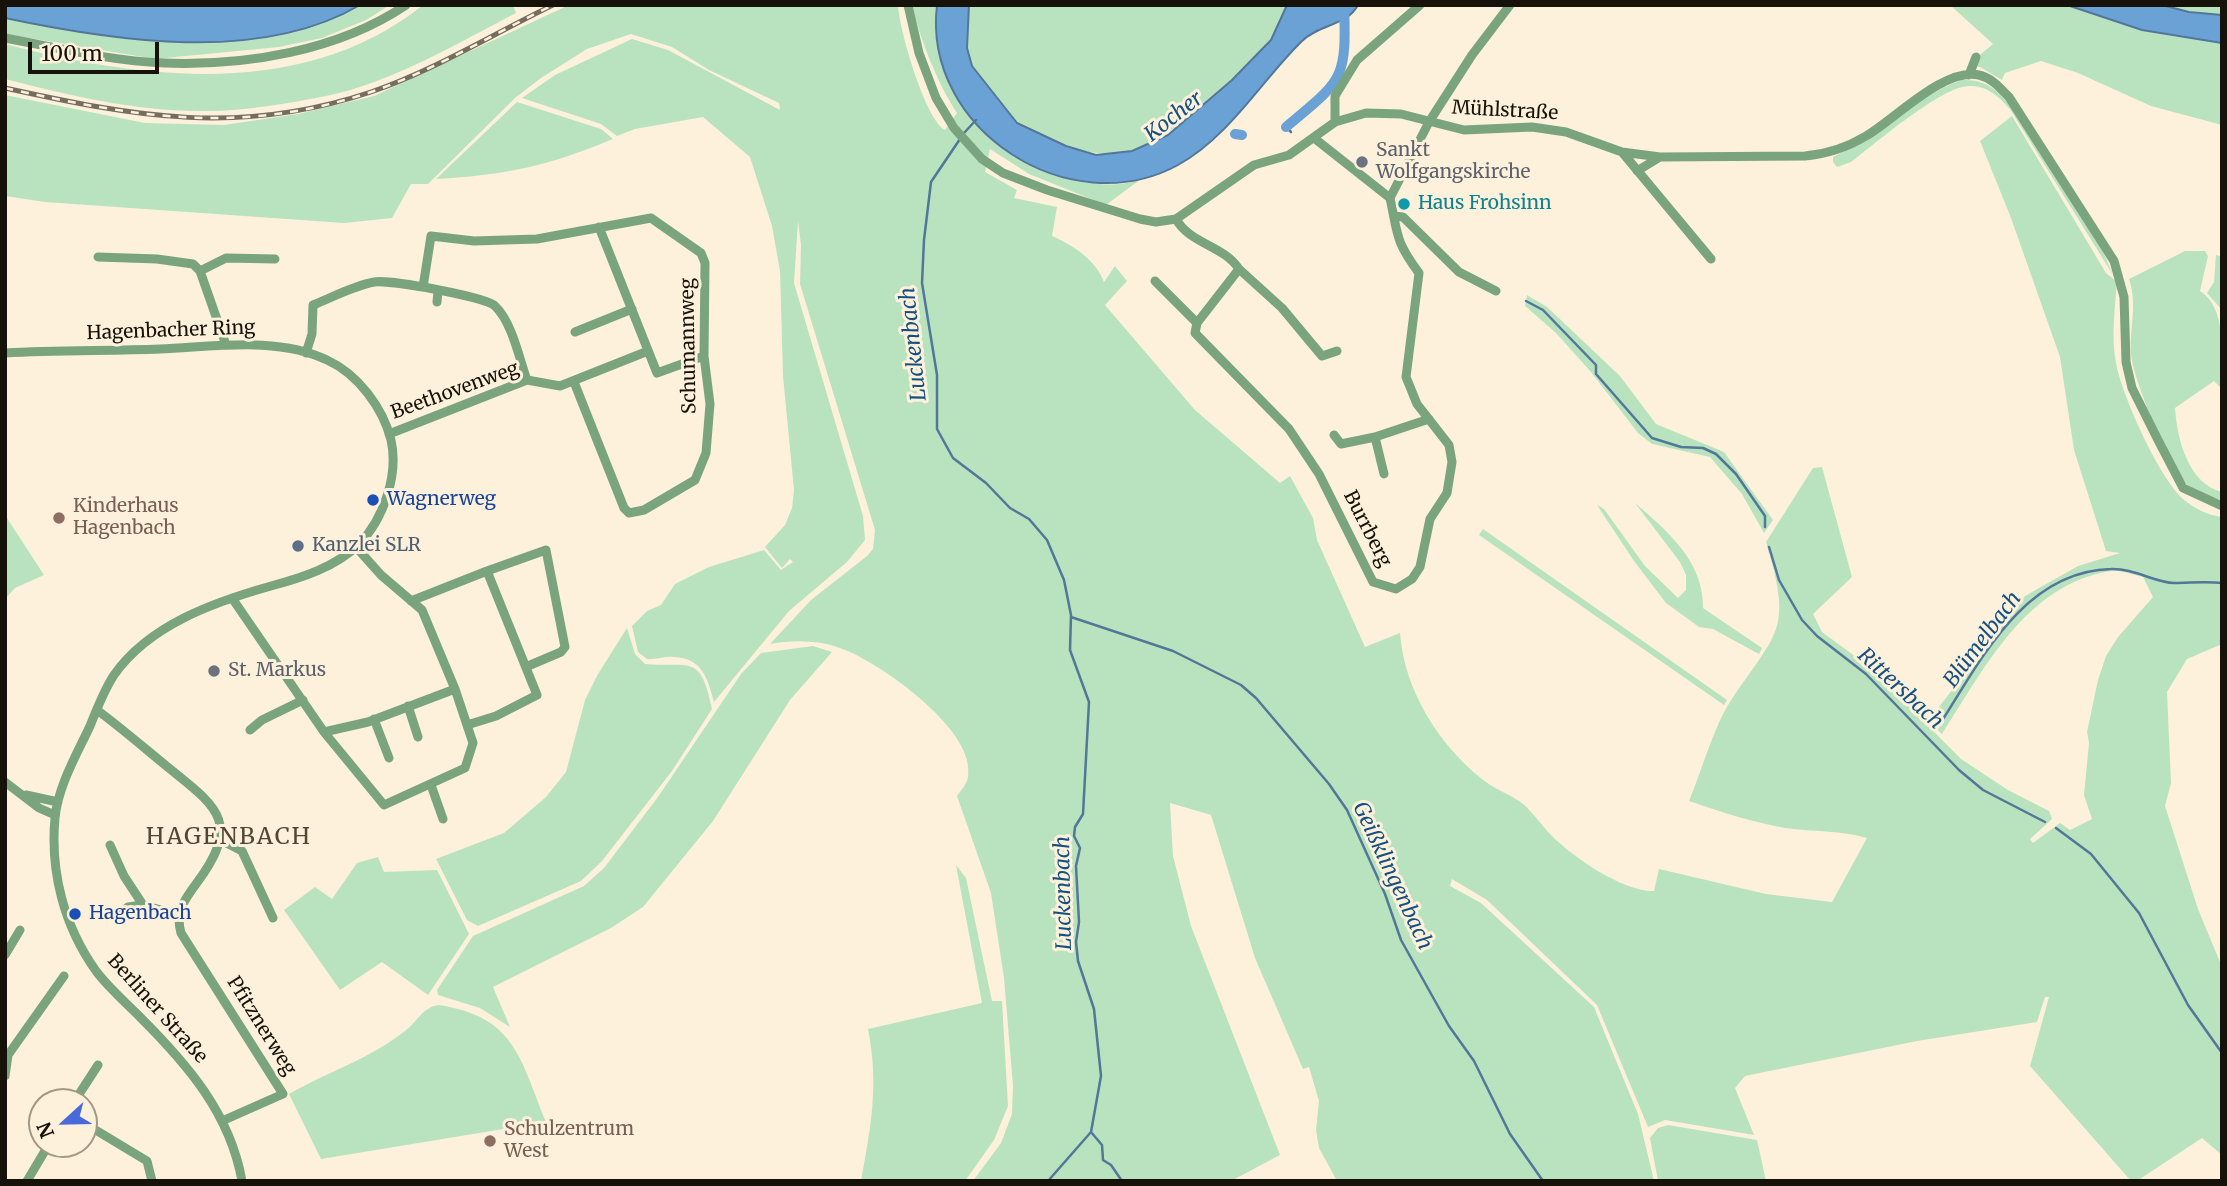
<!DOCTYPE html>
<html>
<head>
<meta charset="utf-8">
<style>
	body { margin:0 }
	#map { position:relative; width:2227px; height:1186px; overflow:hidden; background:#fdf1db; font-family:Merriweather,serif }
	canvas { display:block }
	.frame { position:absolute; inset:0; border:7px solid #16120a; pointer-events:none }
	.north { position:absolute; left:28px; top:1088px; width:70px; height:70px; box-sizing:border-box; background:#fdf1db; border:2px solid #a19887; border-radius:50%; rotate:248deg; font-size:19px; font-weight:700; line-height:28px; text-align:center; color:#16120a }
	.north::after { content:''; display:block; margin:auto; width:24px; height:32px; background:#4769dc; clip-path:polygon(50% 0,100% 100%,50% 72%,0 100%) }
	.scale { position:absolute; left:28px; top:42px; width:131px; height:32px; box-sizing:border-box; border:4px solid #16120a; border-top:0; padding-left:9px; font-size:21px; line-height:24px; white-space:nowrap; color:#16120a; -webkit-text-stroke:5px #fdf1db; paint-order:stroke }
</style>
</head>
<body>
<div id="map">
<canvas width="2227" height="1186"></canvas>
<div class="frame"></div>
<div class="north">N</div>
<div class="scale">100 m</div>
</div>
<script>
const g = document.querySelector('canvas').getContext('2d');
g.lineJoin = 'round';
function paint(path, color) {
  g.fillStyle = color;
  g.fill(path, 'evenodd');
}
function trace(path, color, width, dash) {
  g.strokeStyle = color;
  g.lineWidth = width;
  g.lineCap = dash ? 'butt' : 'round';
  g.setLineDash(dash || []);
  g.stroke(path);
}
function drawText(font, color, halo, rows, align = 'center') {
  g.font = font + ' Merriweather,serif';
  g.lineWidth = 6;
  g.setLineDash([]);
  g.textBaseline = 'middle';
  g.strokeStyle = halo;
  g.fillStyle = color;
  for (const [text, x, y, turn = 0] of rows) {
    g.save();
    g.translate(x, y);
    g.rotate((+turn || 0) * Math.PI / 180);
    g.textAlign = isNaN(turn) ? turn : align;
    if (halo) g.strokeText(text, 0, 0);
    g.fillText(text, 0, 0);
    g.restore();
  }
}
const green = new Path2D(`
	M360 5H390L366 20 322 38 279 47 155 59 5 34V18C119 42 254 63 360 5Z
	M423 5H513L516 13C458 43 391 83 326 96 286 104 240 112 199 111 134 111 68 95 5 79V44C142 80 305 100 423 5Z
	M569 5H898C899 29 925 119 945 130L957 113C940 88 917 34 913 5H1287C1282 16 1278 29 1271 39 1251 70 1166 143 1130 151 1107 156 1090 153 1068 147L1053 175C1082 182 1112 190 1141 179L1106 205 1029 174 990 149 985 172 1017 190 1014 198 1057 207 1052 236C1073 245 1096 260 1104 282L1115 266 1127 281 1105 305 1195 410 1280 483 1290 476 1313 518 1317 540 1365 647 1400 633C1404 689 1438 744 1482 779 1494 789 1507 793 1519 801 1531 809 1541 825 1552 836 1574 858 1624 892 1654 891L1659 869 1766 894 1832 902 1867 838C1841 830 1813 832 1785 828 1752 822 1721 812 1689 801 1701 773 1714 726 1730 702 1778 630 1793 632 1766 542L1813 468 1822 467 1852 577 1813 614 1822 632 1871 668 1961 759 2008 790 2049 811 2052 819 2030 839 2033 843 2060 823 2070 830 2092 819 2084 795 2089 743 2087 732 2098 680 2106 656 2118 637 2153 597 2143 577C2134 575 2120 570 2111 571 2026 584 1984 669 1942 734L1928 721 2025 596 2078 566 2120 553 2106 551 2074 450 2060 357 2011 218 1980 141 2012 116 2106 273 2117 282C2115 307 2111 338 2116 363 2122 396 2159 477 2183 499 2195 509 2207 515 2222 517V644L2187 659 2167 692 2171 783 2165 806 2198 909 2222 967V1155L2202 1138 2137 1181H2131L2030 1066 2049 997H2045L2037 1022 1917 1041 1745 1076 1735 1088 1754 1135 1665 1120 1648 1127 1597 1005 1487 900 1452 879 1450 886 1481 903 1594 1007 1638 1114 1654 1181H1337L1319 1148 1316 1130 1319 1101 1309 1067 1303 1069 1255 958 1211 815 1170 803 1173 856 1191 926 1280 1155 1231 1181H973L1001 1143 1012 1114 1013 1086 1004 978 991 893 957 796C961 790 967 784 968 777 977 730 878 661 840 648 817 640 794 640 770 644L811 600 867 556 873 549 875 530 800 284 801 245 798 221 794 283 863 516 865 540 847 562 789 611 714 702C708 679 702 658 674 657 665 656 656 660 647 659L638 652 632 626 647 611 661 605 675 584 709 567 764 550 781 570 793 562 790 559 782 568 765 547 785 525 792 508 794 490 783 376 780 271 772 226 750 157 703 117 635 129 617 136 601 124 522 98 555 75 632 39 668 50 780 110 779 103 709 70 672 47 631 34 587 49 541 78 515 98 428 184H411L392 218 344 223 45 202 5 196V95L145 123 224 125 298 114 374 96Z
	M1950 5H2222V125L2151 106 2078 73 2041 61 2005 73 2002 80 1980 67 1969 64 1993 44Z
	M1962 80C1986 79 1997 90 2012 107L2104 254 2113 275 2010 109C1999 97 1987 85 1969 86 1942 86 1875 144 1851 162L1837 167 1833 162V157C1879 136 1915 96 1962 80Z
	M517 102 601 129 613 139C549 166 505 175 436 179Z
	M2185 251H2205L2208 256 2200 291C2227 307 2222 357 2222 389L2214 381 2175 408C2177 438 2188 484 2222 492L2220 500C2210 496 2198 493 2190 487 2171 471 2133 380 2131 354 2129 329 2138 305 2129 279Z
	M2216 255 2222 257V310L2207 293 2214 282Z
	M1527 295 1547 307 1620 376 1656 424 1724 452 1773 520 1764 533 1742 494 1710 457 1652 444 1638 433 1591 372 1556 333 1525 306Z
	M1635 503C1667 531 1704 561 1703 608L1762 648 1759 654 1713 629 1699 627 1666 603 1634 561 1597 505 1604 509 1645 566 1678 598 1686 590V575L1680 562Z
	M5 515 44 575 15 588 5 599Z
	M1483 529 1727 700 1724 705 1479 535Z
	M627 628 635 654 645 664C692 668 700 653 712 709L672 771 602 861 581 881 478 926 467 920 436 859 504 833 546 797 566 772 585 700 598 674Z
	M813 646 832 652 790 700 713 821 643 907 611 928 493 987 510 1027 480 1008 438 995 437 990 473 936 584 886 604 868 658 797 741 674 761 653Z
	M378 857 384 872 437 870 469 934 428 995 382 962 340 990 284 910 315 887 332 899 357 863Z
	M956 865 966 878 992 1001H1002L1008 1106 994 1140 965 1181H861C871 1126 879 1085 868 1029L982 1003Z
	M438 1005C515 1016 520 1058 546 1122L321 1159 289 1094C327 1072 370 1059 405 1031 418 1021 422 1008 438 1005Z
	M1668 1125 1757 1140 1766 1181H1658L1650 1138 1658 1128Z`);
const water = new Path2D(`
	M5 5H360C259 64 114 41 5 18Z
	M937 5H969L967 48 972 66 1017 123 1066 146 1096 155 1132 151 1168 135 1232 80 1271 40 1287 5H1358C1347 26 1319 24 1302 41 1261 81 1230 136 1178 165 1070 224 922 130 937 5Z
	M2067 5H2162L2189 12 2222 15V43L2142 30Z`);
const stream = new Path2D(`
	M1286 127 1291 132
	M964 133 976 120
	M960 139 931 182 924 240 922 283 937 375V429L953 458 986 483 1010 508 1029 519 1047 540 1064 580 1071 615 1070 650 1089 702 1083 814 1075 827 1074 836 1080 848 1076 866 1079 922 1076 942 1078 961 1094 1009 1101 1076 1091 1132 1048 1181
	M1526 301 1543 310 1596 365V374L1652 438 1681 447 1703 448 1716 454 1736 474 1765 516V527
	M1769 547 1779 580 1802 620 1817 636 1866 674 1959 770 1983 790 2045 822
	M1071 617 1173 651 1241 685 1256 698 1329 784 1347 810 1385 894 1401 940 1449 1026 1474 1061 1510 1134 1543 1181
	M1940 724C1981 660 2024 571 2111 569 2133 568 2156 583 2174 583 2190 583 2205 581 2222 583
	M2056 828 2091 854 2139 913 2188 1005 2222 1053
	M1091 1132 1102 1145 1103 1160 1111 1165 1122 1181`);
const canal = new Path2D(`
	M1286 127C1342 80 1347 81 1344 5
	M1235 134 1242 135`);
const minor = new Path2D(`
	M908 5 919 53 936 98 954 128 982 159 1003 173 1047 190 1140 219 1156 222 1176 219 1254 165 1289 155 1335 122 1366 113 1401 114 1464 130 1532 127 1566 132 1622 152 1660 157 1805 156C1828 154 1846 148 1866 136 1894 120 1944 67 1979 75 1992 78 2000 88 2009 97L2114 261 2124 297 2126 362 2132 388 2158 440 2183 488 2222 506
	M5 38C58 48 111 61 164 63 246 66 338 51 406 5
	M1969 75 1976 57
	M1335 122V96L1357 60 1420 5
	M1622 152 1711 259
	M1637 171 1660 157
	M1390 198 1429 122 1472 55 1510 5
	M1394 216 1403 217 1459 272 1496 291
	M1176 219C1190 244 1223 245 1239 269L1197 323 1195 333 1289 429 1319 474 1373 582 1396 589 1412 579 1420 567 1430 519 1447 493 1452 462 1449 445 1417 404 1406 377 1419 273C1395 241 1398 235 1390 198L1314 138
	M599 227 657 373 704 356
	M98 257 157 259 193 264 200 271 226 345
	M1239 269 1282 308 1322 356 1337 351
	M200 271 226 258 275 259
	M1155 281 1197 323
	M423 287 431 236 474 241 537 239 651 218 701 253 705 263 704 356 710 404 706 453 695 480 644 510 629 513 624 508 574 382
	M437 302 438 291
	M575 332 632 309
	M5 353C57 350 109 351 160 349 214 347 277 336 327 360 358 374 383 408 391 440 399 475 383 520 359 544 336 567 301 578 271 586 214 602 149 625 114 675 104 690 97 709 90 726 77 754 58 786 55 818 50 872 64 926 96 971 108 987 125 1002 140 1017 187 1064 230 1113 242 1181
	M306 353 312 334 313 305C333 297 353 286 374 282 388 279 486 297 495 306 512 322 519 358 527 380
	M389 434 527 380 560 386 648 351
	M1334 435 1341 444 1375 437
	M1384 474 1375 437 1429 419
	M487 571 546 550 565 647 561 652 528 666
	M232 598 324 732 384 805 465 768 473 743 455 689 422 610 381 575 356 547
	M411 601 487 571 537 695 496 716 467 725
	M408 706 418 737
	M97 710C120 727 142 746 164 764 215 806 244 820 196 884 184 900 175 913 181 933L283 1094 222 1121
	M374 719 389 758
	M250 730 262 720 303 700
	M324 732 368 722 455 689
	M5 782 39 808 55 815
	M431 785 443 819
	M26 795 58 802
	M221 840 242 851 273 918
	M110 845 124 876 143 905 179 915
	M117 916 128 907 143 905
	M5 955 20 930
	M5 1076 8 1055 64 976
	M74 1102 98 1065
	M84 1123 147 1161 152 1181
	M27 1181 49 1144`);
const rail = new Path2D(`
	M5 88C137 117 239 136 371 92 435 70 493 34 553 5`);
const markers = [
	[1362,162,7,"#6b7280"],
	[1404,204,7,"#0f9aa8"],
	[373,500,7,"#1a4fb4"],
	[59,518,7,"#8d6e63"],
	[298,546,7,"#5c6f8a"],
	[214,671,7,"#6b7280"],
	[75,914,7,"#1a4fb4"],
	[490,1141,7,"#8d6e63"]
];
const streetNames = [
	["Mühlstraße",1505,111,3],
	["Hagenbacher Ring",171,331,-2],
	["Schumannweg",689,346,-91],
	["Beethovenweg",455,391,-20],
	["Burrberg",1367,529,63],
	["Berliner Straße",157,1009,48],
	["Pfitznerweg",261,1026,58]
];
const worshipNames = [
	["Sankt",1376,151],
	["Wolfgangskirche",1376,173],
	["St. Markus",228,671]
];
const cultureNames = [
	["Haus Frohsinn",1418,204]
];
const transitNames = [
	["Wagnerweg",387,500],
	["Hagenbach",89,914]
];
const educationNames = [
	["Kinderhaus",73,507],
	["Hagenbach",73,529],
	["Schulzentrum",504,1130],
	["West",504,1152]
];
const serviceNames = [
	["Kanzlei SLR",312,546]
];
const waterNames = [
	["Kocher",1174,117,-38],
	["Luckenbach",914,344,-96],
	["Blümelbach",1983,640,-53],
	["Rittersbach",1900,689,43],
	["Geißklingenbach",1392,876,65],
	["Luckenbach",1064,893,-91]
];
const quarterNames = [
	["HAGENBACH",229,837]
];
paint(green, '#b9e3bf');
paint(water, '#6ba2d6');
trace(water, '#527799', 2);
trace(stream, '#527799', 2.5);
trace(canal, '#6ba2d6', 10);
trace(minor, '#7aa47e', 9);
trace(rail, '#756e60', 5);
trace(rail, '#fdf1db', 2.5, [8]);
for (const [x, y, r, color] of markers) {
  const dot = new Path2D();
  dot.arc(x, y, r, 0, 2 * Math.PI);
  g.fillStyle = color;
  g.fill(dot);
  trace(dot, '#fdf1db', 2.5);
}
drawText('19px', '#16120a', '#fdf1db', streetNames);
drawText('19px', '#5b616d', '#fdf1db', worshipNames, 'left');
drawText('19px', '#0d838f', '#fdf1db', cultureNames, 'left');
drawText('19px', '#164399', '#fdf1db', transitNames, 'left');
drawText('19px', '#785e54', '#fdf1db', educationNames, 'left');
drawText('19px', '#4e5e75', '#fdf1db', serviceNames, 'left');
drawText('italic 21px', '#145081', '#fdf1db', waterNames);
g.letterSpacing = '2px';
drawText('23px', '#504634', '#fdf1db', quarterNames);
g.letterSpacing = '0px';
</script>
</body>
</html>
